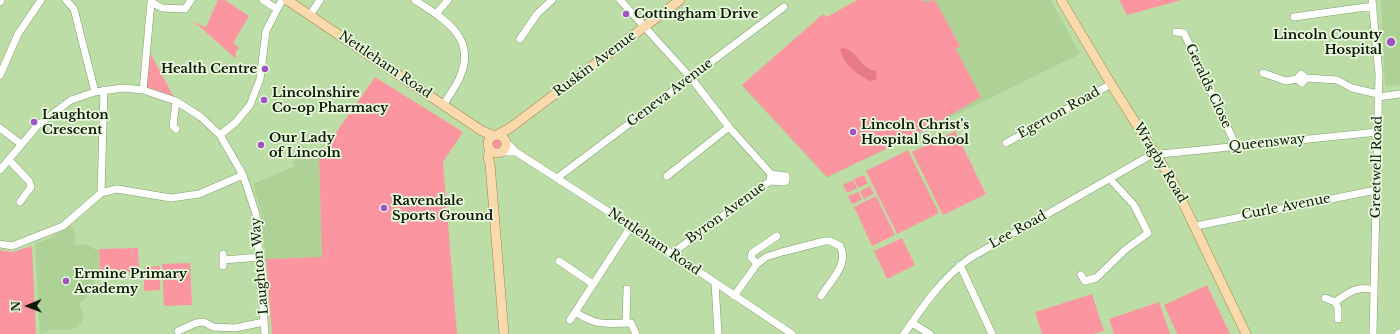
<!DOCTYPE html>
<html>
<head>
<meta charset="utf-8">
<style>
	body { margin:0 }
	#map { position:relative; width:1400px; height:334px; overflow:hidden; background:#bcdea6; font-family:"Libre Baskerville",serif }
	canvas { display:block }
	.north { position:absolute; left:8px; top:286px; width:40px; height:40px; -webkit-text-stroke:3px #e8f9dd; paint-order:stroke; rotate:269deg; font-size:11px; font-weight:700; line-height:16px; text-align:center; color:#0f1a06 }
	.north::after { content:''; display:block; margin:auto; width:14px; height:18px; background:#0f1a06; clip-path:polygon(50% 0,100% 100%,50% 72%,0 100%) }
</style>
</head>
<body>
<div id="map">
<canvas width="1400" height="334"></canvas>
<div class="north">N</div>
</div>
<script>
const g = document.querySelector('canvas').getContext('2d');
g.lineJoin = 'round';
function paint(path, color) {
  g.fillStyle = color;
  g.fill(path, 'evenodd');
}
function trace(path, color, width, dash) {
  g.strokeStyle = color;
  g.lineWidth = width;
  g.lineCap = dash ? 'butt' : 'round';
  g.setLineDash(dash || []);
  g.stroke(path);
}
function drawText(font, color, halo, rows, align = 'center') {
  g.font = font + ' "Libre Baskerville",serif';
  g.lineWidth = 3.5;
  g.setLineDash([]);
  g.textBaseline = 'middle';
  g.strokeStyle = halo;
  g.fillStyle = color;
  for (const [text, x, y, turn = 0] of rows) {
    g.save();
    g.translate(x, y);
    g.rotate((+turn || 0) * Math.PI / 180);
    g.textAlign = isNaN(turn) ? turn : align;
    if (halo) g.strokeText(text, 0, 0);
    g.fillText(text, 0, 0);
    g.restore();
  }
}
const built = new Path2D(`
	M857 0H1051L1080 54 827 178 742 86 823 14 827 17Z
	M1381 0H1400V85L1385 86Z
	M301 145 319 157 322 257 266 259 260 208 253 184 295 166 293 162Z
	M70 225 75 230V245L84 244 99 251 100 268 95 274 94 289 79 304 84 317 78 327 67 330 51 329 45 333 40 334 35 244 50 238Z`);
const green = new Path2D(`
	M218 0H225L249 16 233 43 239 48 236 52V59L199 26 190 21 206 27Z
	M857 0H922L923 2 935 0 960 46 956 49 981 97 923 131 827 177 742 85 823 14 827 17Z
	M1119 0H1182L1127 15Z
	M147 47 176 101 143 90Z
	M375 77 463 132 443 162 457 334H272L266 259 322 257 319 157Z
	M955 131 986 194 943 215 912 152Z
	M491 144a6 6 0 1 1 12 0a6 6 0 1 1-12 0Z
	M908 150 939 213 897 234 866 171Z
	M864 175 868 183 858 188 854 179Z
	M853 180 857 188 847 193 843 185Z
	M870 186 874 194 864 199 860 191Z
	M859 192 862 200 852 204 848 196Z
	M876 196 895 235 872 246 854 207Z
	M902 238 915 265 887 279 874 251Z
	M32 246 36 334H0V250L12 252Z
	M138 248 139 272 100 273 99 249Z
	M190 263 192 305 164 306 162 264Z
	M160 266V290L144 291V267Z
	M1207 285 1230 334H1177L1164 305Z
	M1092 294 1104 331 1094 334H1042L1035 312Z
	M1159 302 1170 334H1114L1109 319Z`);
const forest = new Path2D(`
	M843 48C859 51 858 68 876 71L877 79 870 81C857 74 843 64 840 49Z`);
const minor = new Path2D(`
	M66 0 74 9 95 92
	M263 0 277 9
	M415 0C442 18 476 36 461 74 458 84 450 94 444 104
	M620 0 691 78 729 127 771 174 770 181
	M1372 0 1379 74 1373 334
	M0 2 1 0
	M436 14 448 0
	M310 15 320 0
	M1294 17 1373 6
	M1176 32 1184 33 1236 146
	M520 39 537 14 552 0
	M1263 73 1286 81 1297 79 1301 74 1306 78
	M0 75 18 34 41 0
	M1297 79 1302 83 1306 78 1337 80 1352 88 1378 94
	M143 90 151 2 162 8 185 9 191 0
	M1378 97 1400 94
	M0 128 21 144
	M176 129 173 126 176 101
	M220 135 236 122 250 105 260 79 266 31 282 0
	M506 142 516 152 631 226 792 334
	M1006 143 1111 84
	M502 152H516
	M9 160 29 181 31 187 20 202
	M0 170 38 125 71 100 95 92 123 88 143 90 176 101 201 117 220 135 243 175 256 214 265 334
	M667 176 729 127
	M557 178 784 7
	M101 193 104 90
	M1196 226 1376 190
	M0 244 12 246 63 226 101 193 117 189 171 198 199 194 243 175
	M223 254V266
	M671 254 770 181 784 182 786 181V176L771 174
	M223 260 261 257
	M559 261 593 284
	M757 264 751 257 752 253 777 236
	M960 265 992 334
	M1081 275 1085 281 1096 278 1126 249 1148 233 1134 205 1110 179
	M715 283 718 334
	M734 296 757 264 766 257 782 252 825 241H830L840 246C850 264 830 281 821 296
	M1325 298 1335 302 1338 308V319
	M1335 302C1348 293 1358 285 1374 290
	M575 312C599 327 605 323 631 323L636 334
	M570 320 631 226
	M626 323 627 289
	M912 323 930 334
	M178 331 196 323 204 322 213 327 235 328 264 322
	M904 334C923 306 942 278 970 258L1151 155 1378 132
	M1398 334 1400 333`);
const major = new Path2D(`
	M287 0 482 131 495 136
	M1061 0 1111 84 1173 182 1246 334
	M488 144a9 9 0 1 1 18 0a9 9 0 1 1-18 0Z
	M497 135 510 128 680 0
	M490 149 488 158 490 164 504 334`);
const markers = [
	[626,14,4,"#a053c5"],
	[1391,42,5,"#a053c5"],
	[265,69,4,"#a053c5"],
	[264,100,4,"#a053c5"],
	[34,122,4,"#a053c5"],
	[853,132,4,"#a053c5"],
	[261,145,4,"#a053c5"],
	[384,208,4,"#a053c5"],
	[66,281,4,"#a053c5"]
];
const poiNames = [
	["Cottingham Drive",634,14],
	["Lincoln County",1382,35,"right"],
	["Hospital",1382,50,"right"],
	["Health Centre",257,69,"right"],
	["Lincolnshire",272,93],
	["Co-op Pharmacy",272,108],
	["Laughton",42,115],
	["Crescent",42,130],
	["Lincoln Christ's",861,125],
	["Hospital School",861,140],
	["Our Lady",269,138],
	["of Lincoln",269,153],
	["Ravendale",392,201],
	["Sports Ground",392,216],
	["Ermine Primary",74,274],
	["Academy",74,289]
];
const streetNames = [
	["Ruskin Avenue",595,64,-37],
	["Nettleham Road",385,65,34],
	["Geralds Close",1208,86,65],
	["Geneva Avenue",670,93,-37],
	["Egerton Road",1059,113,-29],
	["Queensway",1267,143,-6],
	["Wragby Road",1160,163,59],
	["Greetwell Road",1377,167,-89],
	["Curle Avenue",1286,207,-11],
	["Byron Avenue",726,213,-36],
	["Lee Road",1018,230,-29],
	["Nettleham Road",654,242,34],
	["Laughton Way",260,266,-95]
];
paint(built, '#aed295');
paint(green, '#fb96a1');
paint(forest, '#e87987');
trace(minor, '#809f6a', 8);
trace(major, '#a5854e', 10);
trace(minor, '#fff', 7);
trace(major, '#fad9ac', 9);
for (const [x, y, r, color] of markers) {
  const dot = new Path2D();
  dot.arc(x, y, r, 0, 2 * Math.PI);
  g.fillStyle = color;
  g.fill(dot);
  trace(dot, '#e8f9dd', 1.5);
}
drawText('bold 13px', '#0f1a06', '#e8f9dd', poiNames, 'left');
drawText('13px', '#0f1a06', '#e8f9dd', streetNames);
</script>
</body>
</html>
